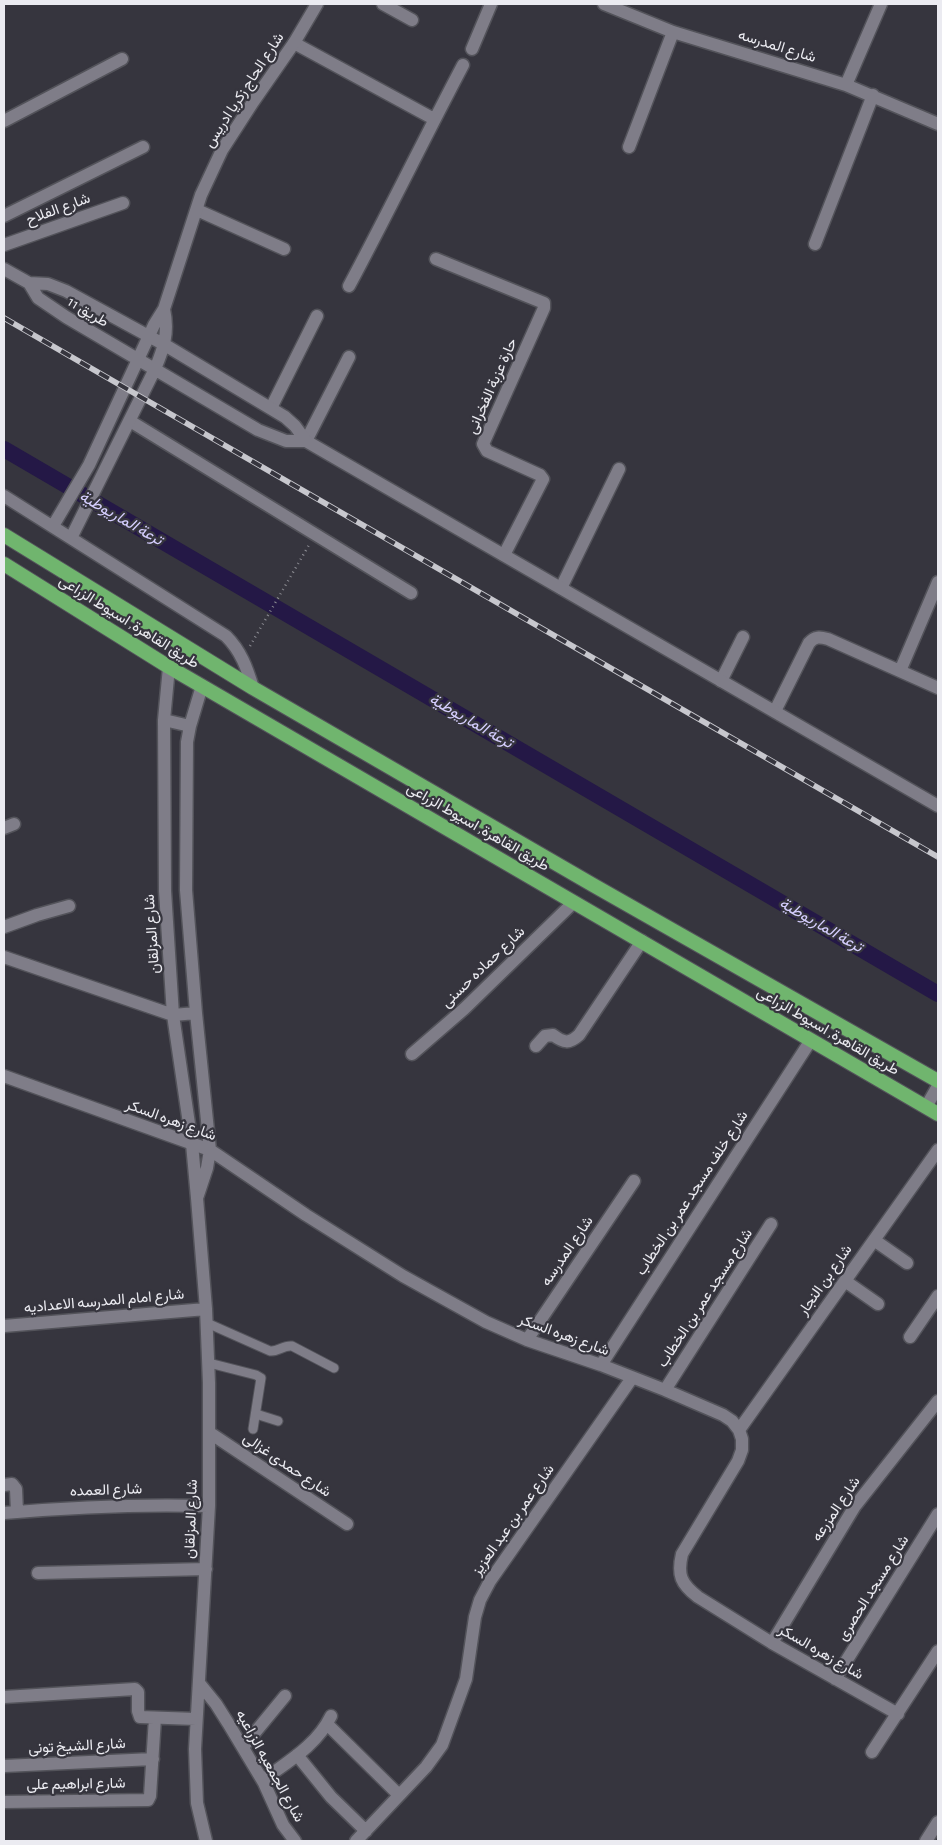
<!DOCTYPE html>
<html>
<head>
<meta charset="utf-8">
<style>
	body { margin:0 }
	#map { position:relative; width:942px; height:1845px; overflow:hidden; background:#36353e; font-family:"Alegreya Sans",sans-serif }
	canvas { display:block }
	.frame { position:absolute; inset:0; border:5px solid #ebebf1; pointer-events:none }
</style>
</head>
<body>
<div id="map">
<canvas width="942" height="1845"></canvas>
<div class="frame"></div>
</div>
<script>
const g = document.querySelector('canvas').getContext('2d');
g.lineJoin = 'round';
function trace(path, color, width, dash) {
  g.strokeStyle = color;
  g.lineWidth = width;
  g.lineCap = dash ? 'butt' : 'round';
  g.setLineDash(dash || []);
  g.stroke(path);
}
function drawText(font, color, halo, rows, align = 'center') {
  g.font = font + ' "Alegreya Sans",Vazirmatn,sans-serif';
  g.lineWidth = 4.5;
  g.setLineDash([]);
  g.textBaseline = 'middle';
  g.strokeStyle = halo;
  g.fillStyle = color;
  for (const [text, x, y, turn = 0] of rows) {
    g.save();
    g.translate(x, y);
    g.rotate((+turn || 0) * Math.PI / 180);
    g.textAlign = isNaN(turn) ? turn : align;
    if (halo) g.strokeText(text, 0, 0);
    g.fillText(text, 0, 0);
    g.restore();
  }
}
const canal = new Path2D(`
	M4 449 938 994`);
const path = new Path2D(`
	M250 646 309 545`);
const service = new Path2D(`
	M207 1323 270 1351C278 1352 283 1345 292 1346L334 1368
	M209 1363 256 1375 261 1378 253 1429
	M256 1414 278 1421`);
const minor = new Path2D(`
	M383 4 412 20
	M604 4 673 32 846 85 938 124
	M294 43 434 119
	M472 49 491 4
	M846 85 881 4
	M4 121 122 59
	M629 147 673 32
	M197 210 284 249
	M4 216 143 147
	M815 244 873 95
	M4 245 123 203
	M436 259 544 303V308L483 444 487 451 540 475 543 479 504 555
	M349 286C388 213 424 139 463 65
	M271 408 317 316
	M130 421 411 593
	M306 441 349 357
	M561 588 619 469
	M169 667 164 720 165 891 173 1015 192 1144 197 1198 206 1309 209 1383V1506L195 1749 197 1803 206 1841
	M900 671 938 582
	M721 681 743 637
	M775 711 809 643C815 636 820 637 828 639L938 688
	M164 720 190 726
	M4 828 14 824
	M4 927 37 915 69 906
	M4 957 173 1015 196 1013
	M536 1046 545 1036 553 1035C564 1043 569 1044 579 1035L642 941
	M412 1054 464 1009 574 902
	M4 1076 210 1150 306 1215 403 1276 486 1322 527 1340 601 1365 665 1390 723 1415 732 1421 739 1430 742 1439V1450L738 1461 682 1554C677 1575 681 1584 698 1597L772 1643 898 1714
	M197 1198 207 1168 210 1150 196 1013 186 890 187 742 190 726 202 686
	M874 1240 907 1263
	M845 1281 878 1304
	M4 1326 206 1309
	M910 1337 938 1296
	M527 1340 634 1181
	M601 1365 811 1040
	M665 1390 771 1224
	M739 1430 938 1150
	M210 1433 347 1524
	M4 1485 12 1484 16 1489 17 1512
	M4 1513C72 1507 141 1504 209 1506
	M38 1573 206 1569
	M772 1643 855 1506 938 1401
	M835 1679 938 1514
	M199 1683 216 1704 228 1723 264 1783 283 1825 295 1841
	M4 1697 135 1689 138 1692V1711L140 1717 196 1719
	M327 1724 399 1795
	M243 1747 285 1696
	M872 1752 938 1651
	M297 1755 331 1797 366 1831
	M4 1766 153 1759
	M263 1780C289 1761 317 1745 331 1716
	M4 1802 148 1800 150 1796 155 1718
	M356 1841 426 1767 442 1745 466 1679 475 1617 480 1600 490 1581 632 1378
	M926 1841 938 1822`);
const tertiary = new Path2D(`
	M4 269 29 283 48 284 66 291 165 345 285 417 295 426 306 441 938 806
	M29 283 38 298 66 317 258 430 286 441H306
	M4 496 226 636C241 651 247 668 253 688
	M53 526 89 465 154 325 164 309 201 195 222 150 253 102 294 43 317 4
	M71 538 155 369C164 348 169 332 164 309
	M926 1107 938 1086`);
const trunk = new Path2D(`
	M4 535 253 688 593 885 938 1081
	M4 564 169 667 938 1114`);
const rail = new Path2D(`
	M4 318 938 857`);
const streetNames = [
	["شارع المدرسه",777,46,17],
	["شارع الحاج زكريا ادريس",244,90,-57],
	["شارع الفلاح",58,209,-20],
	["طريق 11",88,312,31],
	["حارة عزبة الفخرانى",492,386,-66],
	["طريق القاهرة, اسيوط الزراعى",129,622,32],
	["طريق القاهرة, اسيوط الزراعى",478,827,30],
	["شارع المزلقان",152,934,-94],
	["شارع حماده حسنى",483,967,-44],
	["طريق القاهرة, اسيوط الزراعى",828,1031,30],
	["شارع زهره السكر",171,1120,20],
	["شارع خلف مسجد عمر بن الخطاب",692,1193,-57],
	["شارع المدرسه",567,1251,-56],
	["شارع بن النجار",825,1280,-55],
	["شارع مسجد عمر بن الخطاب",705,1298,-57],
	["شارع امام المدرسه الاعداديه",104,1301,-5],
	["شارع زهره السكر",564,1335,20],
	["شارع حمدى غزالى",287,1465,34],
	["شارع العمده",106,1490,-2],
	["شارع المزرعه",836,1509,-56],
	["شارع المزلقان",191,1519,-88],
	["شارع عمر بن عبد العزيز",513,1520,-55],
	["شارع مسجد الحصرى",873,1588,-58],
	["شارع زهره السكر",821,1652,30],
	["شارع الشيخ تونى",77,1746,-3],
	["شارع الجمعيه الزراعيه",270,1766,61],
	["شارع ابراهيم على",76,1784,-1]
];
const waterNames = [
	["ترعة الماريوطية",121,518,30],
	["ترعة الماريوطية",471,721,30],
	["ترعة الماريوطية",821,925,30]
];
trace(canal, '#241846', 16);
trace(service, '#53535a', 11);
trace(minor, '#53535a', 15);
trace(tertiary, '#53535a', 15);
trace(trunk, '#53535a', 16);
trace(path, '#8b8b92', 2.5, [1, 4]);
trace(service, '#7f7d88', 9);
trace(minor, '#7f7d88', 12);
trace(tertiary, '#7f7d88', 12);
trace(trunk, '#70b56e', 14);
trace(rail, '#c7c7cd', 5.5);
trace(rail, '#36353e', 4, [11]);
drawText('15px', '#ebebf1', '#36353e', streetNames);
drawText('italic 16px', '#d5cefe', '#36353e', waterNames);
</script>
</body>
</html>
